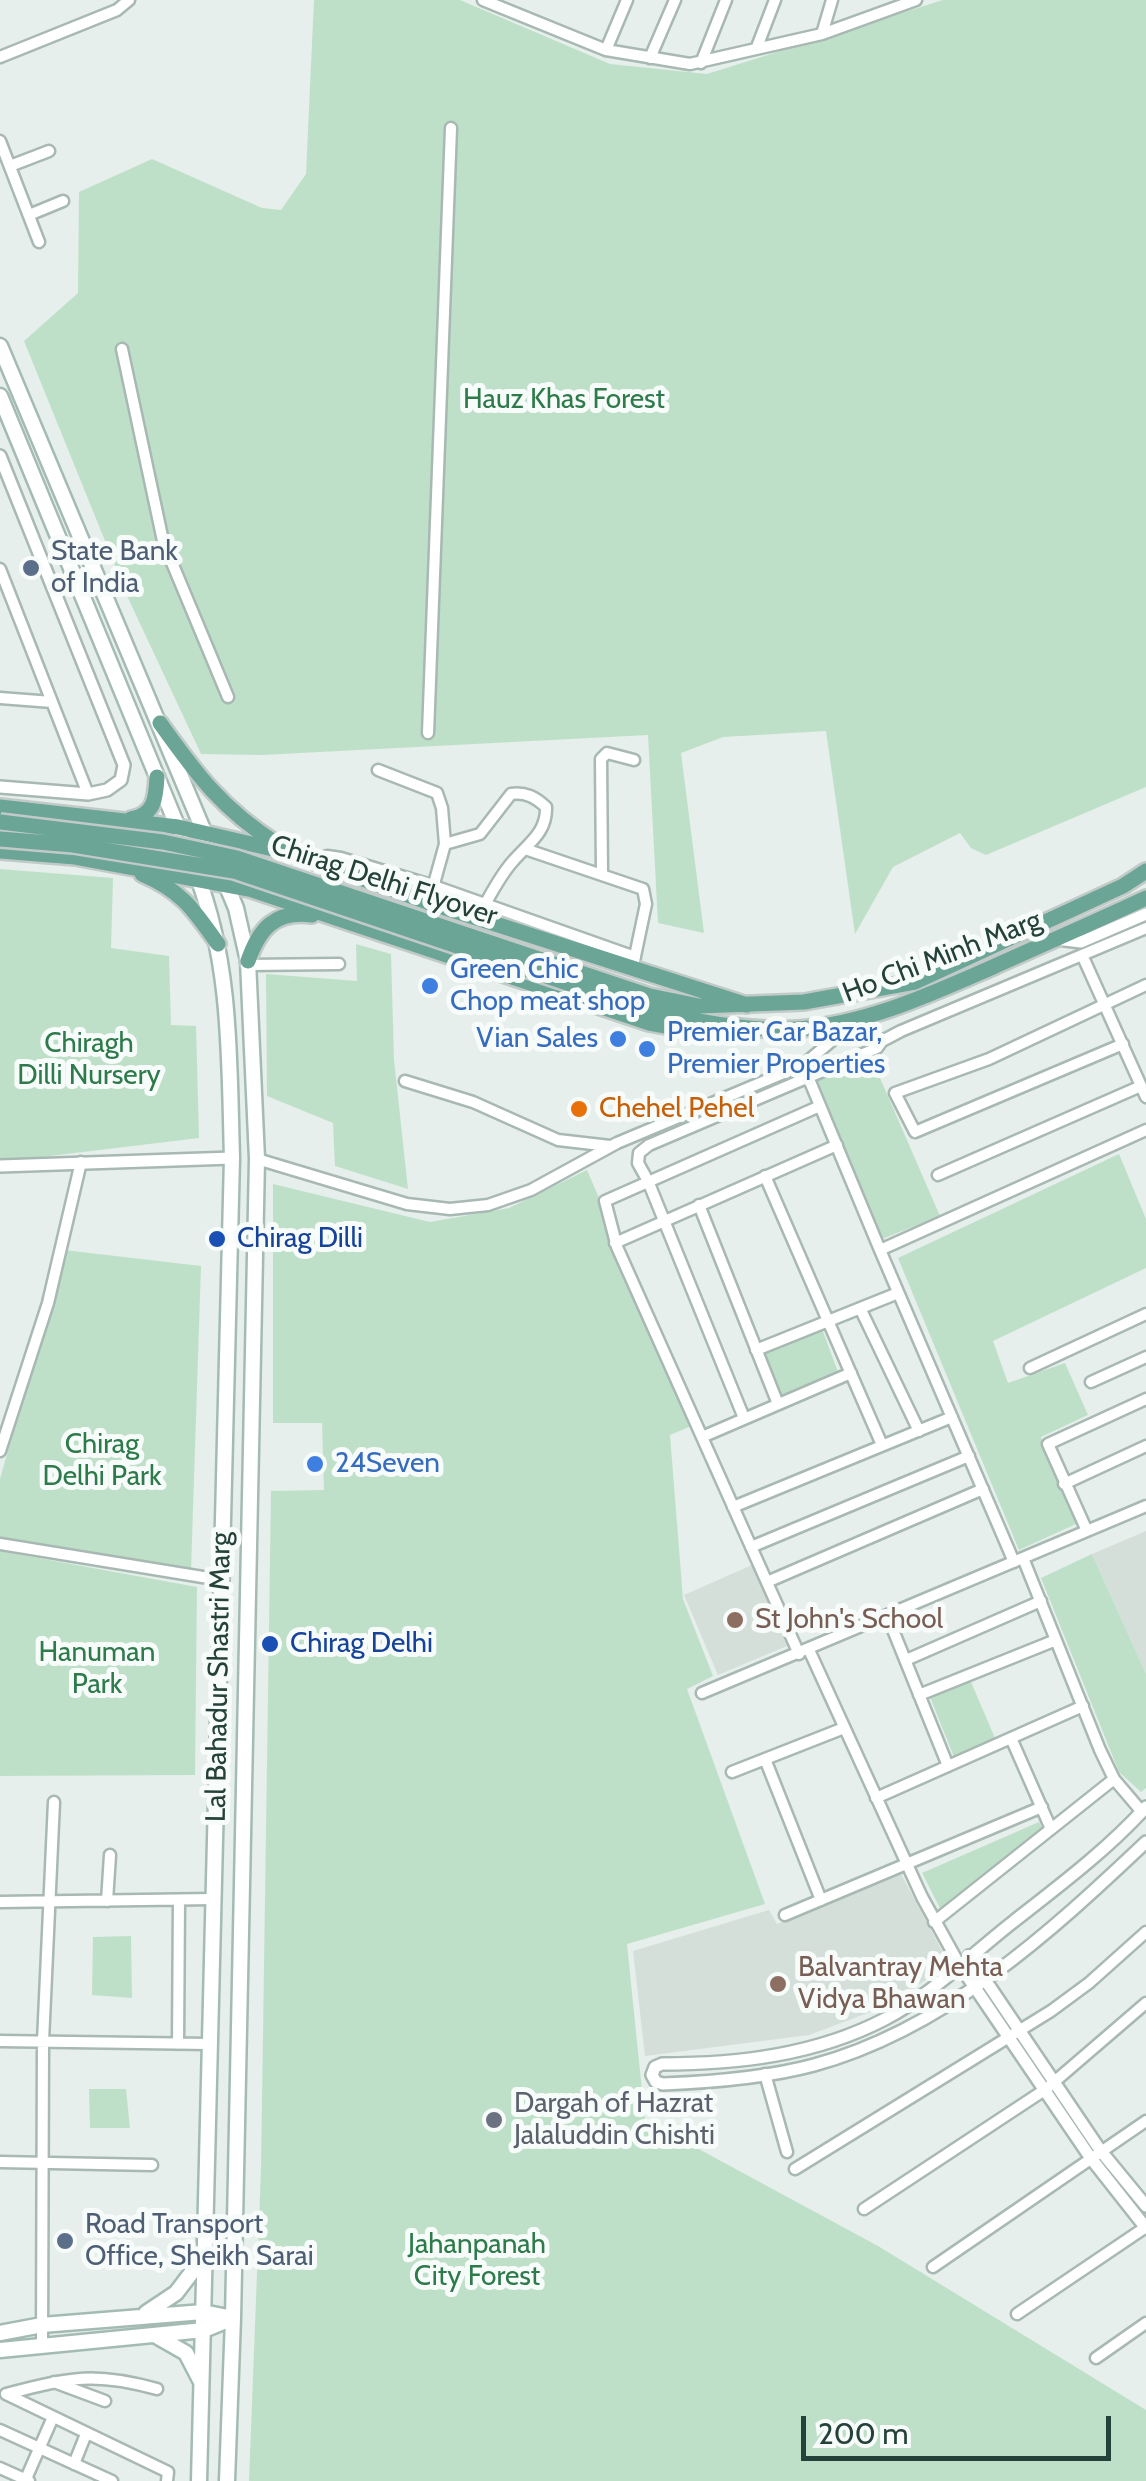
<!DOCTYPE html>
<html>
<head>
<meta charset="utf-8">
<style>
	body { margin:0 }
	#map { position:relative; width:1146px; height:2481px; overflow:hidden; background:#e6efeb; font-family:Cabin,sans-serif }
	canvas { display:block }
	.scale { position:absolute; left:801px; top:2416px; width:310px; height:45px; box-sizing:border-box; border:5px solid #24423a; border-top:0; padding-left:12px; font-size:30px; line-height:35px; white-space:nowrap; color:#24423a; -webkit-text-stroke:8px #f7fbf9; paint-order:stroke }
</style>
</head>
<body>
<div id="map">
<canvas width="1146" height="2481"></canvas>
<div class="scale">200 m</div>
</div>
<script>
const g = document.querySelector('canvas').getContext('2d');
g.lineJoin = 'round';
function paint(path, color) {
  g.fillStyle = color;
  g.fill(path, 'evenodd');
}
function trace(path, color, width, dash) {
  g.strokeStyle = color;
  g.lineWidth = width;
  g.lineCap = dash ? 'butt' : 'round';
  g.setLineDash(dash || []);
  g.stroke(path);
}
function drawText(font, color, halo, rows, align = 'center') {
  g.font = font + ' Cabin,sans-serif';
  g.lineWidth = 10;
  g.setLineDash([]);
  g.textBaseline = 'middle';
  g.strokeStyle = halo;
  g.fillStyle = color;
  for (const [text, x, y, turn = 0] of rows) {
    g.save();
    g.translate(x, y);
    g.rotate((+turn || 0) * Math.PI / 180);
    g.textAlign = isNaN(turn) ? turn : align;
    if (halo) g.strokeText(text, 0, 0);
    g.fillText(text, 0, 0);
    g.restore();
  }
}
const built = new Path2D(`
	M1146 1531V1674L1092 1554Z
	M752 1565 787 1646 718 1675 684 1595Z
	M901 1874 949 1964 889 2005 809 2035 645 2056 633 1951 769 1910 777 1924Z`);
const green = new Path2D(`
	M314 0H460L610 64 707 74 943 0H1146V787L986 855 971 848 960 833 893 867 855 934 826 731 723 737 681 753 704 933 658 923 648 735 262 755 201 754 129 600 24 341 78 293 79 192 152 159 262 208 281 210 306 174Z
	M0 869 113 878 111 948 169 956 171 1025 196 1026 199 1138 0 1162Z
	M356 944 391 954 394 1060 408 1189 335 1166 333 1123 267 1096 266 974 357 981Z
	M870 1055 940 1216 882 1239 816 1077Z
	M1119 1154 1146 1219V1268L993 1341 1008 1383 1065 1363 1088 1415 1041 1437 1076 1524 1019 1550 898 1258Z
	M587 1170 696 1424 670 1435 683 1599 713 1676 687 1689 765 1904 627 1944 645 2120 878 2246 1146 2410V2481H249L261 2169 271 1491 324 1490 322 1423H273V1184L430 1222 509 1208Z
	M64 1250 201 1266 191 1570 0 1541V1479Z
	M821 1326 838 1372 778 1398 761 1352Z
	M0 1551 197 1587 195 1775 0 1776Z
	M1092 1554 1146 1674V1788L1141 1792 1119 1772 1041 1578Z
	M971 1682 995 1738 954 1757 930 1697Z
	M1039 1822 1043 1829 941 1910 922 1873Z
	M131 1936 132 1998 92 1995 93 1937Z
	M89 2089H126L130 2128H90Z`);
const minor = new Path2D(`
	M483 0 606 50 690 64 822 34 916 0
	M822 34 832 0
	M757 47 775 0
	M606 50 627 0
	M0 57 117 10 129 0
	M650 58 675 0
	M701 63 726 0
	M0 141 39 242
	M10 166 49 151
	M29 215 63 201
	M122 349 163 541 228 697
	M0 569 52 702
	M0 698 52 702 88 794
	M428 733 451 128
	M378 770 437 793 442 808 445 844
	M525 849 643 889 646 904 634 961
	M313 861 327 856 341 858 434 886 635 957
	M602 873 601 759 607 753 634 760
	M432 891 445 844 480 834 511 794C526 792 535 797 546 807 547 832 529 843 514 860 501 874 492 892 483 908
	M1083 957 1146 1097
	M248 965 339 964
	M1123 1044 915 1132 895 1093 989 1059 1146 985
	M806 1072 880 1250 1146 1130
	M405 1081 473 1102 558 1140 610 1146
	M257 1159 407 1204 450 1209 488 1205 531 1190 617 1143 803 1065 854 1022
	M938 1175 1141 1086
	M765 1176 882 1445
	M699 1205 778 1404
	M615 1243 837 1145
	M880 1250 1014 1562
	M860 1308 919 1431
	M756 1350 898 1293
	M1030 1368 1146 1314
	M1091 1382 1146 1357
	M744 1418 648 1181 638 1163 639 1153 649 1145 877 1048 882 1041 901 1031 1146 928
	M702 1437 851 1373
	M0 1451 48 1303 81 1162
	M1064 1484 1146 1446
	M733 1507 952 1417
	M1087 1531 1048 1444 1146 1399
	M0 1544 221 1580
	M751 1547 969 1456
	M1023 1558 1100 1750 1114 1779 1142 1812
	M767 1582 983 1489
	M887 1615 948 1766
	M809 1650 922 1897 959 1964
	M799 1654 617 1247 605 1201 820 1106
	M906 1660 1041 1601
	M702 1693 1146 1506
	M919 1695 1056 1640
	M1011 1738 1051 1829
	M765 1759 821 1900
	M732 1772 844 1728
	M876 1798 1083 1706
	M107 1901 110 1855
	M0 1902 213 1899
	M785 1915 1042 1807
	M934 1922 1114 1779
	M0 2041 210 2044
	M178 2044 179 1900
	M765 2074 787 2152
	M0 2162 152 2165
	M795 2169 1051 2011 1089 1983 1146 1932
	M864 2209 1046 2089 1146 2003
	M933 2267 1146 2121
	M1017 2314 1146 2227
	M42 2344 43 2041 54 1802
	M1096 2358 1146 2323
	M54 2382 105 2401
	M6 2394 168 2472 167 2481
	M6 2394C69 2378 93 2371 157 2389
	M0 2430 112 2481
	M74 2464 86 2434
	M0 2468 29 2481
	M25 2481 53 2417`);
const tertiary = new Path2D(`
	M0 456 124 765 121 780 107 790 88 794 0 787
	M1057 939 1081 942 1146 914
	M0 1166 232 1158
	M1146 1807C1107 1850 1059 1886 1013 1922 972 1954 931 1995 885 2019 816 2055 738 2064 662 2064L655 2067 652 2075 656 2082 663 2084C713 2082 766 2078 814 2065 944 2030 1051 1932 1146 1842
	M969 1956 1100 2150 1146 2206
	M959 1964 1090 2157 1146 2228`);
const secondary = new Path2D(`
	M0 346 236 908 248 961 257 1159 233 2318 227 2481
	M0 396 181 835
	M196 873C232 964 229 1062 232 1158L199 2481
	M146 2313 176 2293 202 2259
	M0 2333 42 2325 203 2312 233 2318
	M158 2337 186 2353 200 2380
	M0 2350 204 2330 233 2318`);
const primary = new Path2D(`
	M160 723C197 775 222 809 277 844
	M0 807 178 827 290 853 427 902 747 1005
	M131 819C155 815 156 797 157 777
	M0 851 75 857 249 889 649 1023 666 1026 690 1021
	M142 874C182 891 194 910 218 944
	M248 961C259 929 275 910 312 915
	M650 996 699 1006 804 1002 915 982 1123 886 1146 871
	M641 1008C691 1021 746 1032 798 1029 867 1024 931 994 993 967 1044 944 1095 922 1146 898`);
const primaryBridge = new Path2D(`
	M0 822 163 842 237 858 650 996
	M0 839 73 845 234 871 641 1008`);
const markers = [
	[31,568,10,"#5c6f8a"],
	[430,986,10,"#3f7fe0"],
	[618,1039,10,"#3f7fe0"],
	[647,1049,10,"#3f7fe0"],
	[579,1109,10,"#e8710a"],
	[217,1239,10,"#1a4fb4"],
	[315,1464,10,"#3f7fe0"],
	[735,1620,10,"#8d6e63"],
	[270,1644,10,"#1a4fb4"],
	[778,1984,10,"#8d6e63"],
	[494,2120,10,"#6b7280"],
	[65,2241,10,"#5c6f8a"]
];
const parkNames = [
	["Hauz Khas Forest",564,400],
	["Chiragh",89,1044],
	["Dilli Nursery",89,1076],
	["Chirag",102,1445],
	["Delhi Park",102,1477],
	["Hanuman",97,1653],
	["Park",97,1685],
	["Jahanpanah",477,2245],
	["City Forest",477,2277]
];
const serviceNames = [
	["State Bank",51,552],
	["of India",51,584],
	["Road Transport",85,2225],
	["Office, Sheikh Sarai",85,2257]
];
const streetNames = [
	["Chirag Delhi Flyover",384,881,18],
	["Ho Chi Minh Marg",942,957,-21],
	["Lal Bahadur Shastri Marg",219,1677,-89]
];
const shopNames = [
	["Green Chic",450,970],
	["Chop meat shop",450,1002],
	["Premier Car Bazar,",667,1033],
	["Premier Properties",667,1065],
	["Vian Sales",598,1039,"right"],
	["24Seven",335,1464]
];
const foodNames = [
	["Chehel Pehel",599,1109]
];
const transitNames = [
	["Chirag Dilli",237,1239],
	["Chirag Delhi",290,1644]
];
const educationNames = [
	["St John's School",755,1620],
	["Balvantray Mehta",798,1968],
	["Vidya Bhawan",798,2000]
];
const worshipNames = [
	["Dargah of Hazrat",514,2104],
	["Jalaluddin Chishti",514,2136]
];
paint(built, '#d4dfda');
paint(green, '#bfe0c8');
trace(minor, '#a8b8b2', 15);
trace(tertiary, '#a8b8b2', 16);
trace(secondary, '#a4bbb3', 19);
trace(primary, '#c2cac8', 20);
trace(minor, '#fff', 10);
trace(tertiary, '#fff', 11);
trace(secondary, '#fff', 14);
trace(primary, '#6aa596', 15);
trace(primaryBridge, '#c2cac8', 20, []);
trace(primaryBridge, '#6aa596', 15);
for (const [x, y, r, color] of markers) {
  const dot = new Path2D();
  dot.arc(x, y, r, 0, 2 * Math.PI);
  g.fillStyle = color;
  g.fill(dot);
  trace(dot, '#f7fbf9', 4);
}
drawText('28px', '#2d7a4b', '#f7fbf9', parkNames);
drawText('28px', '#4e5e75', '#f7fbf9', serviceNames, 'left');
drawText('28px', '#24423a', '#f7fbf9', streetNames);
drawText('28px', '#366cbe', '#f7fbf9', shopNames, 'left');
drawText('28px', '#c56008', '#f7fbf9', foodNames, 'left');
drawText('28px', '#164399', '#f7fbf9', transitNames, 'left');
drawText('28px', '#785e54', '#f7fbf9', educationNames, 'left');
drawText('28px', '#5b616d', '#f7fbf9', worshipNames, 'left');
</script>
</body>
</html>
